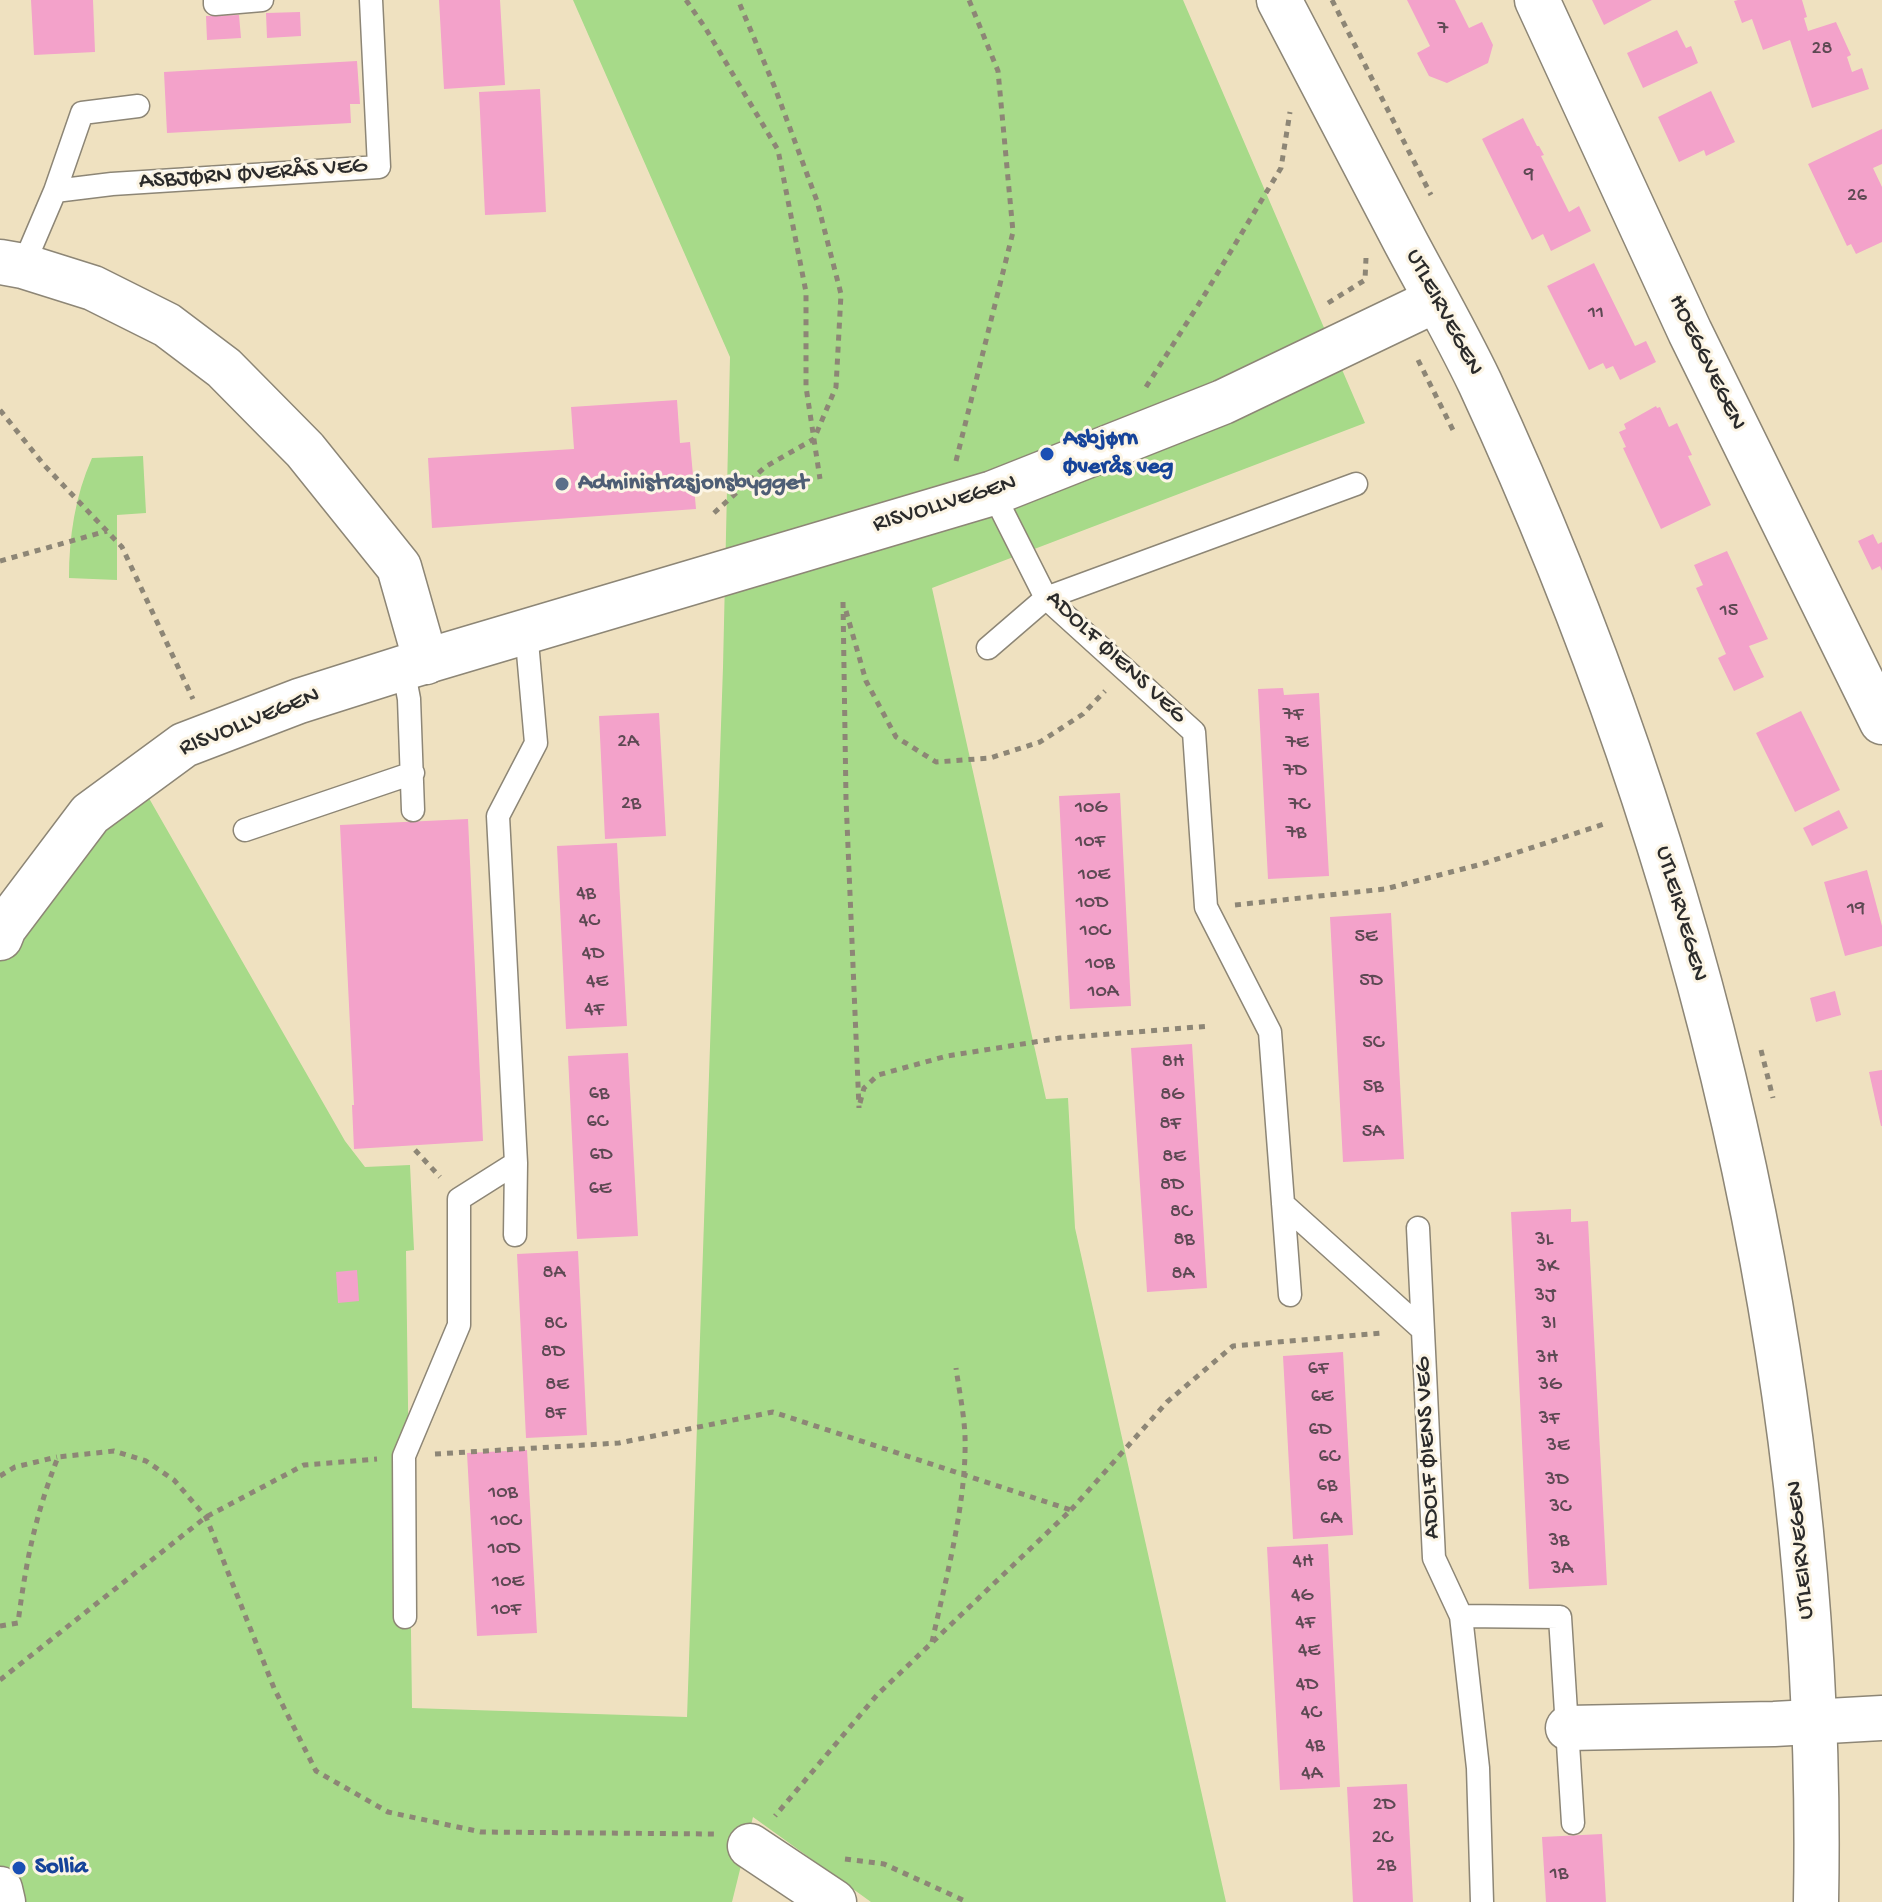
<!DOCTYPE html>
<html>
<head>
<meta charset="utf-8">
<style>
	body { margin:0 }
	canvas { display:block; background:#efe1c0 }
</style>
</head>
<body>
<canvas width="1882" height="1902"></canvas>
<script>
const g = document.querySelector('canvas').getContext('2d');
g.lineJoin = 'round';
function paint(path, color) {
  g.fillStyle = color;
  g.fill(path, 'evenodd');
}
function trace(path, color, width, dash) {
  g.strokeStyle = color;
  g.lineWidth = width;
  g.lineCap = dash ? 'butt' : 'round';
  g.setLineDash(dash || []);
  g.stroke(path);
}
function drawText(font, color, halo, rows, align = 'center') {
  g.font = font + ' "Gochi Hand",sans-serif';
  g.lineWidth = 6;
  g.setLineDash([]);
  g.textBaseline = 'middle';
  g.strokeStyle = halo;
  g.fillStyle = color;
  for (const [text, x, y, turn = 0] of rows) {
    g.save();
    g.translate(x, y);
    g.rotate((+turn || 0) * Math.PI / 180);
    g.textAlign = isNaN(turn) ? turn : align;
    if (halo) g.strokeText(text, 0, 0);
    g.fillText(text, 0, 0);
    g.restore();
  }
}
const green = new Path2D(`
	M573 0H1183L1365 423 932 588 1046 1099 1068 1098 1075 1228 1226 1902H871L753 1817 732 1902H0V908L142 786 345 1141 365 1167 410 1165 414 1250 406 1251 412 1708 687 1717 723 667 730 357Z
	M143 456 146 513 117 515V580L69 578C69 537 75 496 92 458Z`);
const building = new Path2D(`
	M31 0H93L95 52 34 55Z
	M439 0H500L505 85 444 89Z
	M1407 0H1455L1469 28 1482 22 1493 45 1488 63 1447 83 1429 76 1417 53 1430 46Z
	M1592 0H1652L1604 25Z
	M1738 0H1802L1807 17 1804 18 1808 31 1836 22 1851 55 1847 57 1852 72 1862 68 1869 89 1812 108 1790 40 1763 50 1752 19 1742 23 1734 1Z
	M300 12 301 36 267 38 266 13Z
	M239 15 241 38 207 40 206 16Z
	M1677 30 1686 48 1691 46 1698 63 1643 88 1627 53Z
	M357 61 360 104H350L351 123 167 133 164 72Z
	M540 89 546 212 485 215 479 92Z
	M1711 91 1735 142 1706 156 1704 150 1679 162 1658 117Z
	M1523 118 1537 146H1539L1544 155 1541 156 1569 212 1579 206 1591 231 1551 251 1543 234 1532 240 1482 139Z
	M1882 129V164L1873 168 1882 187V242L1856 254 1851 244 1847 246 1808 164Z
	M1594 263 1635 346 1646 341 1656 362 1620 380 1613 366 1606 369 1603 363 1589 370 1547 286Z
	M677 400 680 443 690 442 696 509 432 528 428 458 574 449 571 407Z
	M1656 406 1657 408 1660 407 1669 427 1677 423 1692 455 1688 456 1711 505 1661 529 1623 448 1626 447 1619 432 1626 429 1624 424Z
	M1873 534 1878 544 1882 542V571L1880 566 1872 570 1858 541Z
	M1727 551 1768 639 1749 646 1764 677 1734 691 1718 658 1726 654 1696 588 1703 585 1694 565Z
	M1283 688 1284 695 1319 693 1329 876 1268 879 1258 689Z
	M1801 711 1840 790 1795 812 1756 733Z
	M659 713 666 836 605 839 599 716Z
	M1120 793 1131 1006 1070 1009 1059 796Z
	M1839 810 1848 828 1812 846 1803 828Z
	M468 819 483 1141 354 1149 352 1105H354L340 825Z
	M617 843 627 1026 566 1029 557 846Z
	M1867 870 1882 926V946L1845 956 1824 882Z
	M1391 913 1404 1159 1343 1162 1330 917Z
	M1835 991 1841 1015 1816 1022 1810 998Z
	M1192 1044 1207 1288 1147 1292 1131 1048Z
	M628 1053 638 1236 577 1239 568 1056Z
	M1882 1070V1126H1881L1869 1072Z
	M1571 1209V1222L1588 1221 1607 1585 1529 1589 1511 1212Z
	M578 1251 587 1435 526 1438 517 1254Z
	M357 1270 359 1301 338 1303 336 1272Z
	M1343 1352 1353 1535 1293 1539 1283 1356Z
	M527 1450 537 1633 477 1636 467 1453Z
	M1328 1544 1340 1787 1280 1790 1267 1547Z
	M1407 1784 1413 1902H1353L1347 1787Z
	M1602 1834 1606 1902H1546L1542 1837Z`);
const path = new Path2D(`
	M686 0 706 29 778 150 806 292V387L820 479
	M1332 0 1431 195
	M1328 303 1365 280 1366 258
	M1418 360 1453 430
	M1146 387 1202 299 1281 168 1290 112
	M0 410 44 465 122 547 193 699
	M956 461 1013 232 998 71 969 0
	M714 513 765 467 814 439 836 387 841 294 817 201 775 88 738 0
	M0 561 107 531
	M843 602 846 799 859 1108
	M846 611 866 681 896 737 936 762 990 758 1040 742 1083 714 1105 691
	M1235 905 1385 889 1482 864 1607 823
	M1761 1050 1773 1098
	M860 1103 864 1088 878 1075 947 1056 1060 1038 1210 1026
	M415 1150 440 1177
	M435 1454 619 1443 773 1412 1071 1510 877 1695 775 1816
	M0 1476 15 1467 57 1457
	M1071 1510 1167 1402 1233 1346 1382 1333
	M0 1626 18 1623C26 1561 35 1516 58 1457L114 1451 146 1461 174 1480 206 1517 274 1688 316 1771 388 1812 481 1832 715 1834
	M932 1642C946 1578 967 1501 965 1436 964 1413 959 1390 956 1368
	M0 1680 206 1517 304 1465 377 1459
	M845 1859 884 1864 967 1902`);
const service = new Path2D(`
	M215 0V4L262 0
	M55 191 82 113 138 106
	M23 266 55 191 112 184 379 167 371 0
	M993 493 1046 598 1194 732 1206 907 1270 1032 1290 1295
	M988 648 1046 598 1356 484
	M403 668 409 699 413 810
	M245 830 413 773
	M1283 1204 1423 1330
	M1418 1228 1434 1558 1461 1616 1478 1768 1482 1902
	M515 1235 516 1163
	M1461 1616 1560 1617 1573 1823
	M405 1617 404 1456 459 1325V1199L516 1163 498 816 536 743 526 630`);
const minor = new Path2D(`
	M1537 0 1690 332 1882 722
	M0 262 23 266 93 288 167 325 224 368 305 450 399 567 426 662
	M1568 1728 1774 1724 1882 1718
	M750 1846 834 1902`);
const tertiary = new Path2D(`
	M0 938 4 928 90 814 184 745 299 701 403 668 993 493 1223 402 1436 300
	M0 1889 3 1902`);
const secondary = new Path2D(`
	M1279 0C1321 80 1363 161 1405 241 1430 288 1457 335 1480 383 1700 858 1826 1377 1816 1902`);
const markers = [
	[1047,454,8,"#1a4fb4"],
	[562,484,8,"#5c6f8a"],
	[19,1868,8,"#1a4fb4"]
];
const numberNames = [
	["7",1443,30],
	["28",1822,50],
	["9",1529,176],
	["26",1857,197],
	["11",1596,314],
	["15",1729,612],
	["7F",1293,716],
	["2A",628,743],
	["7E",1297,744],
	["7D",1295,772],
	["2B",631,805],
	["7C",1299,806],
	["10G",1091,809],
	["7B",1296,834],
	["10F",1090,843],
	["10E",1094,876],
	["4B",586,895],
	["10D",1092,904],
	["19",1856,910],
	["4C",589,922],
	["10C",1095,932],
	["5E",1366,938],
	["4D",593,955],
	["10B",1100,965],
	["5D",1371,982],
	["4E",597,983],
	["10A",1103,993],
	["4F",594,1011],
	["5C",1373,1044],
	["8H",1173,1063],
	["5B",1373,1088],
	["6B",599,1095],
	["8G",1172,1096],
	["6C",597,1123],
	["8F",1170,1125],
	["5A",1373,1133],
	["6D",601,1156],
	["8E",1174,1158],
	["8D",1172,1186],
	["6E",600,1190],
	["8C",1181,1213],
	["8B",1184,1241],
	["3L",1544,1241],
	["3K",1547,1268],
	["8A",554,1274],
	["8A",1183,1275],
	["3J",1545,1297],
	["8C",555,1325],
	["3I",1549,1325],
	["8D",553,1353],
	["3H",1547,1359],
	["6F",1318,1370],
	["8E",557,1386],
	["3G",1550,1386],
	["6E",1322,1398],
	["8F",555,1415],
	["3F",1549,1420],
	["6D",1320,1431],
	["3E",1558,1447],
	["6C",1329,1458],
	["3D",1557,1481],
	["6B",1327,1487],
	["10B",503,1494],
	["3C",1560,1508],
	["6A",1331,1520],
	["10C",506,1522],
	["3B",1559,1542],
	["10D",504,1550],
	["4H",1303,1563],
	["3A",1562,1570],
	["10E",508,1583],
	["4G",1302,1597],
	["10F",506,1611],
	["4F",1305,1624],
	["4E",1309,1652],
	["4D",1307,1686],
	["4C",1311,1714],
	["4B",1315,1747],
	["4A",1312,1775],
	["2D",1384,1806],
	["2C",1382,1839],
	["2B",1386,1867],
	["1B",1559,1875]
];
const streetNames = [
	["ASBJØRN ØVERÅS VEG",253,175,-4],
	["UTLEIRVEGEN",1443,313,62],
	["HOEGGVEGEN",1706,363,64],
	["RISVOLLVEGEN",945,505,-17],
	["ADOLF ØIENS VEG",1115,658,43],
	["RISVOLLVEGEN",250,723,-22],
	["UTLEIRVEGEN",1680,914,74],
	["ADOLF ØIENS VEG",1429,1448,-93],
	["UTLEIRVEGEN",1802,1550,-95]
];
const transitNames = [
	["Asbjørn",1063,440],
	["Øverås veg",1063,468],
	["Sollia",35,1868]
];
const serviceNames = [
	["Administrasjonsbygget",578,484]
];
paint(green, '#a7da89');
paint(building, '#f3a2ca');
trace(service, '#8d8676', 25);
trace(minor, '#8d8676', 47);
trace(tertiary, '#8d8676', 47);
trace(secondary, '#8d8676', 47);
trace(path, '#8d8676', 5, [6, 6]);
trace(service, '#fff', 22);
trace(minor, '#fff', 44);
trace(tertiary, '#fff', 44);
trace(secondary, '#fff', 44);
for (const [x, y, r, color] of markers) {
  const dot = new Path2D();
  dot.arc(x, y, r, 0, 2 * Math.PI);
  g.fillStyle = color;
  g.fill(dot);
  trace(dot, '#fcf5e5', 3);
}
drawText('20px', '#5d4953', null, numberNames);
drawText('24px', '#2b2b2b', '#fcf5e5', streetNames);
drawText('bold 24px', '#164399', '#fcf5e5', transitNames, 'left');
drawText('bold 24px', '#4e5e75', '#fcf5e5', serviceNames, 'left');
</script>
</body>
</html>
